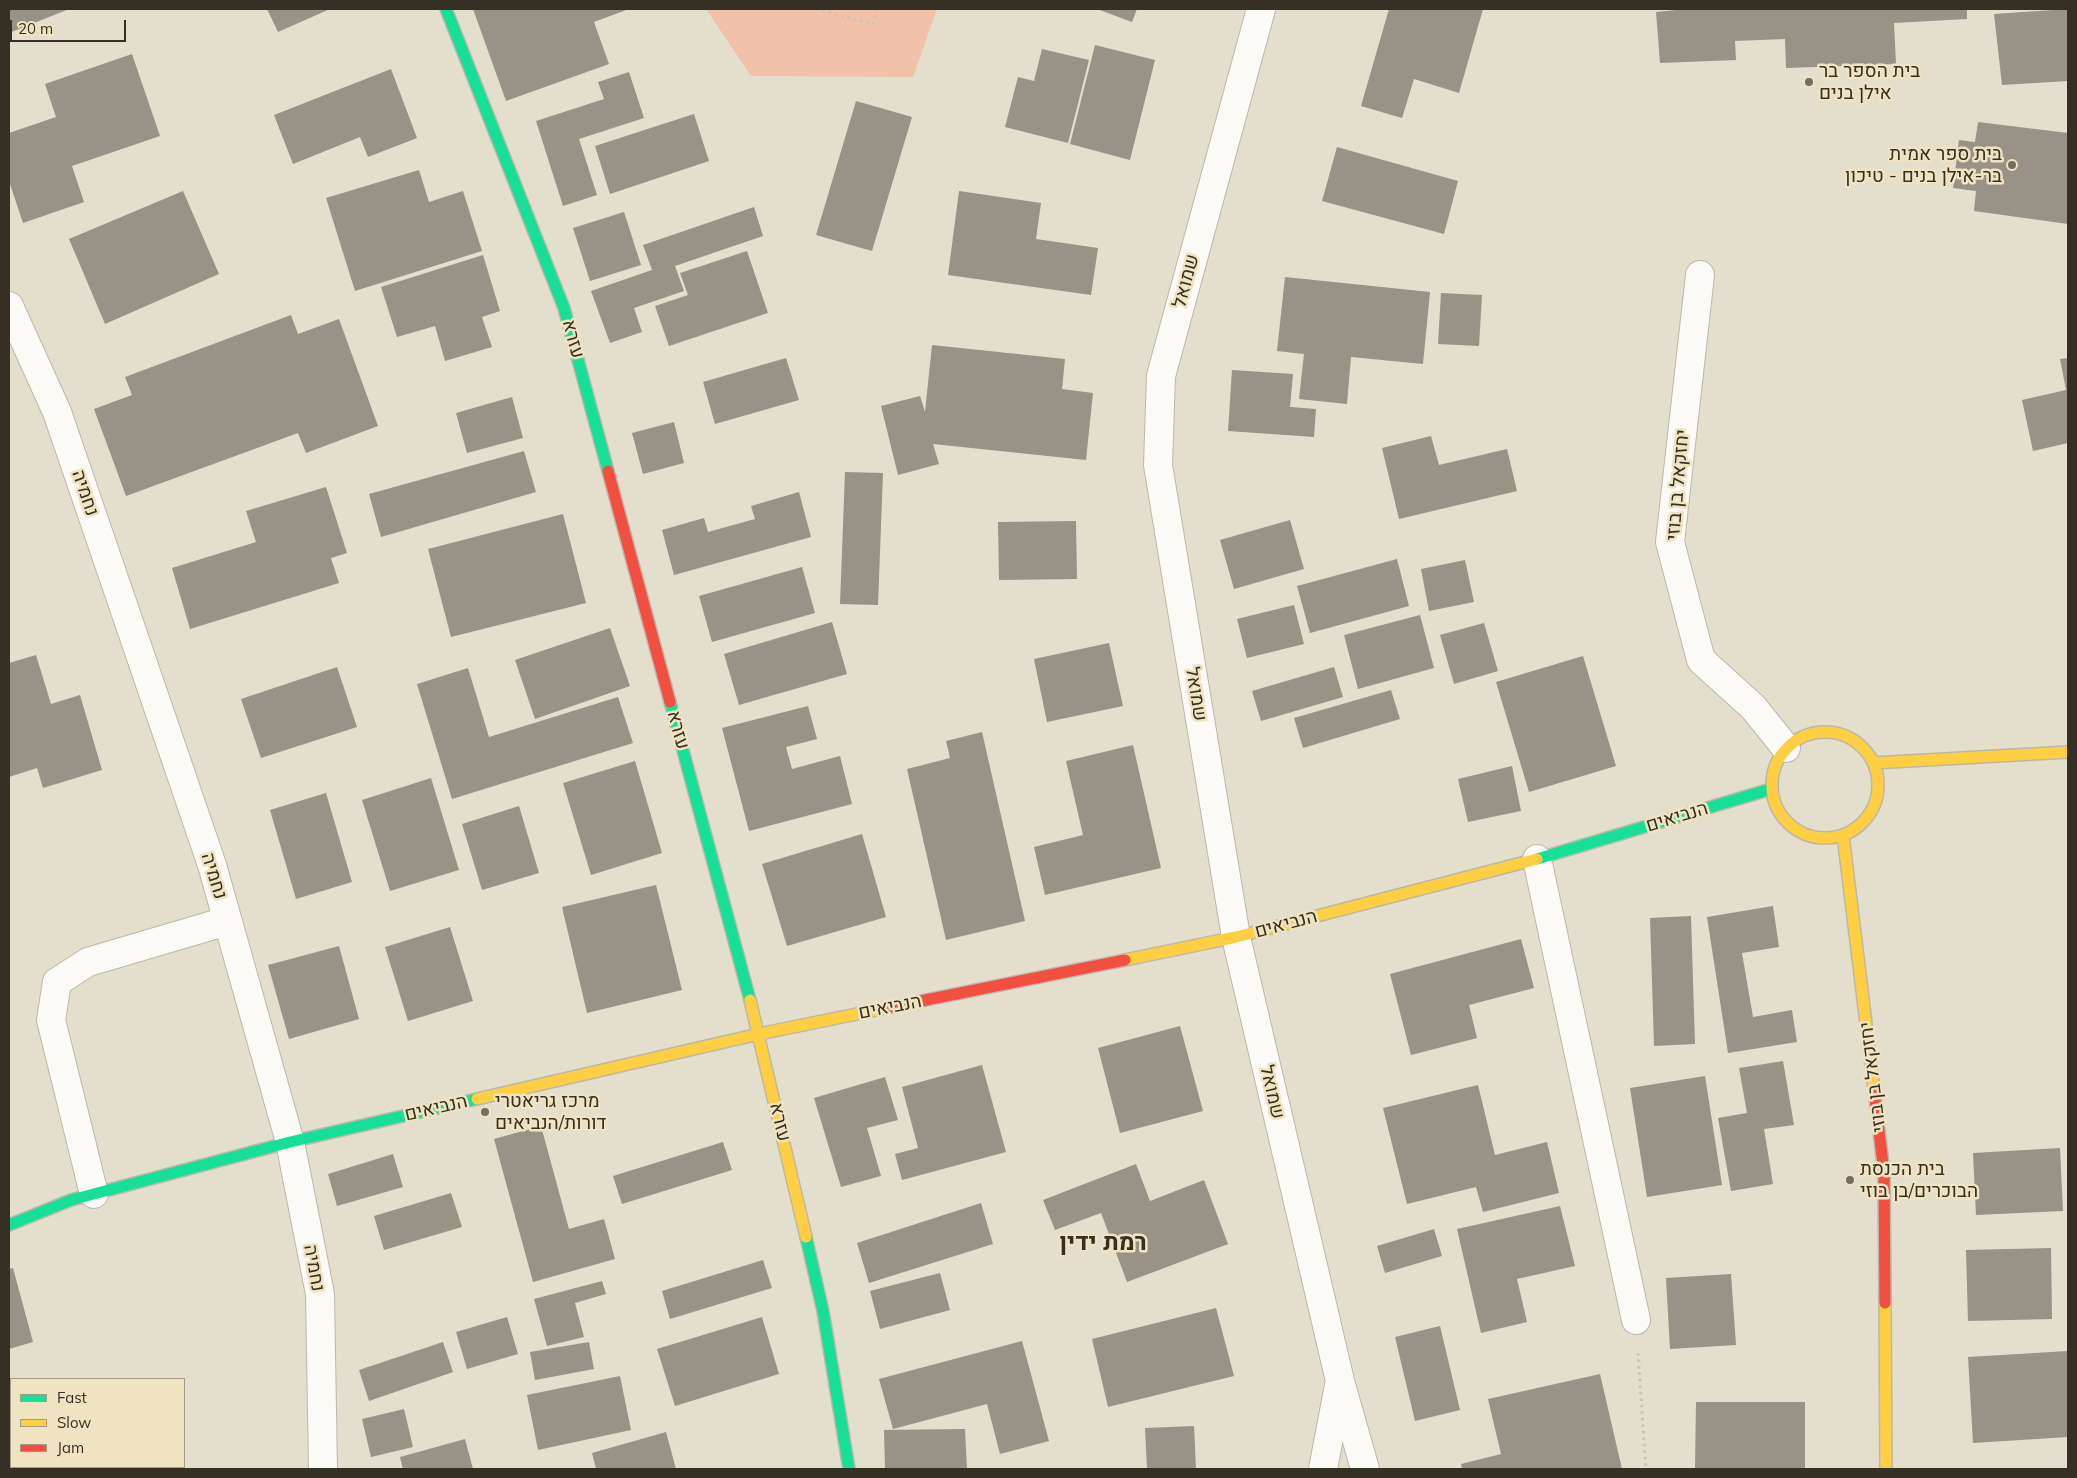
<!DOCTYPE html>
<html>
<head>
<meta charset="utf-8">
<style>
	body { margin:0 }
	#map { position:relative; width:2077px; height:1478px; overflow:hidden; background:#e4decc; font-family:Mulish,sans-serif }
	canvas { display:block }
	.frame { position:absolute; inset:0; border:10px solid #353023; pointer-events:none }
	.legend { position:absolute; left:10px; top:1378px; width:175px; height:90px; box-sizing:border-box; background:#efe3c1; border:1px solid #a59b82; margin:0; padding:6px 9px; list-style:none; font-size:15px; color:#353023 }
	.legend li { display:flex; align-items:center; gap:10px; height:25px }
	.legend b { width:25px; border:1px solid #a59b82 }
	.scale { position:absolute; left:10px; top:20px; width:116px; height:22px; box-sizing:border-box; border:2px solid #353023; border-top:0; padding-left:6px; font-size:15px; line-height:18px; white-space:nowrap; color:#353023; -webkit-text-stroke:4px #efe3c1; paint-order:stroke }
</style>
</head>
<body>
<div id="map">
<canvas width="2077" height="1478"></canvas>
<div class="frame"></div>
<ul class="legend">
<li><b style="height:6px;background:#16e098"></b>Fast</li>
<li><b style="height:6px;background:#ffcf43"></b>Slow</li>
<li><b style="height:6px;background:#f24e42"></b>Jam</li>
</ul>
<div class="scale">20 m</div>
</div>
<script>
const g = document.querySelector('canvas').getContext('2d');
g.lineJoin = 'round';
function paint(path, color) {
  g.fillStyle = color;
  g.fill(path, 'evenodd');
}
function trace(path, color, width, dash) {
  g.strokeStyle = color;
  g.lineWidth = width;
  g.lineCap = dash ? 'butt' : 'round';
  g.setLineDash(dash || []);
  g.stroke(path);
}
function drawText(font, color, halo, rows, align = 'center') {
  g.font = font + ' Mulish,Heebo,sans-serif';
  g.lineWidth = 5;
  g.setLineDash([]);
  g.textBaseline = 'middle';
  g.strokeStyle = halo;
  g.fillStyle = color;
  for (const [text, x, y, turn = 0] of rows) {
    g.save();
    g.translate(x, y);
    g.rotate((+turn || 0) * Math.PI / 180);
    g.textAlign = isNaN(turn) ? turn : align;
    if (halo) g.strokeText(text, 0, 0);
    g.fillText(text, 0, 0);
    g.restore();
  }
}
const green = new Path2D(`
	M706 9H937L913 77 751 76Z`);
const building = new Path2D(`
	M9 9H69L9 33Z
	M267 9H330L278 32Z
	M473 9H629L594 22 609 64 506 101Z
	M1097 9H1137L1132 22Z
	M1389 9H1483L1459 93 1414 79 1402 118 1361 106Z
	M1686 9H1967V19L1894 23 1896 64 1786 68 1785 39 1735 41 1736 60 1660 63 1656 12Z
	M2068 9V81L2002 85 1994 14Z
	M1095 45 1155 60 1130 160 1070 144Z
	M1042 49 1089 60 1068 143 1005 127 1018 77 1034 81Z
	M132 54 160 136 72 166 84 202 23 223 9 181V133L56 117 45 84Z
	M391 69 417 138 368 157 360 137 293 164 274 115Z
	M629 72 644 118 579 139 597 195 563 206 536 121 604 99 598 82Z
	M856 101 912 117 872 251 816 235Z
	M694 114 709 161 610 194 595 146Z
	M1978 122 2068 133V224L1974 211 1976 191 1953 188 1959 140 1975 142Z
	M1337 147 1458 181 1444 234 1322 201Z
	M419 170 429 202 463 191 482 251 355 291 326 198Z
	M183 191 219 274 105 324 69 239Z
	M959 191 1041 203 1036 239 1098 248 1091 295 948 275Z
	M754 207 763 236 675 266 684 291 634 308 642 332 610 343 591 291 652 270 643 245Z
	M624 212 641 265 590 281 573 228Z
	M747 251 768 313 669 346 655 306 688 295 680 273Z
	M483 255 500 311 482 317 492 347 445 361 435 326 397 337 381 287Z
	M1285 277 1430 292 1423 364 1351 357 1347 404 1299 399 1304 354 1277 351Z
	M1441 293 1482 295 1479 346 1438 344Z
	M291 315 298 334 339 319 378 426 306 453 298 433 126 496 94 409 132 395 125 377Z
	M932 345 1065 359 1062 389 1093 393 1086 460 933 444 939 464 898 475 881 406 920 396 925 412Z
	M786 358 799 400 715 424 703 382Z
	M2068 358V443L2033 451 2022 400 2066 390 2060 359Z
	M1232 370 1293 374 1290 407 1316 409 1314 437 1228 431Z
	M512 397 523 438 467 453 456 413Z
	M674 422 684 463 643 474 632 433Z
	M1431 436 1439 465 1507 449 1517 491 1399 519 1382 448Z
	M524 451 536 492 381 537 369 494Z
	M845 472 883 473 878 605 840 604Z
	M326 487 347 553 331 558 339 583 190 629 172 568 256 542 246 511Z
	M799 492 811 537 674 575 662 530 704 518 708 532 755 519 751 506Z
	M563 514 586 603 451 637 428 549Z
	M1290 520 1304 569 1234 589 1220 540Z
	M1076 521 1077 579 999 580 998 522Z
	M1397 559 1409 606 1310 633 1297 586Z
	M1465 560 1474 602 1429 611 1421 569Z
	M802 567 815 613 712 642 699 596Z
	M1294 605 1304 644 1247 658 1237 619Z
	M1420 615 1434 668 1358 689 1344 635Z
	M832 622 847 674 739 705 724 654Z
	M1484 623 1498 671 1454 684 1440 635Z
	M610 628 630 686 535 719 515 660Z
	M1109 643 1123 706 1047 722 1034 659Z
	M36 655 51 704 80 695 102 770 43 788 37 768 9 777V663Z
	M1583 656 1616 766 1529 792 1496 682Z
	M337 667 357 727 261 758 241 699Z
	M1334 667 1343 697 1261 721 1252 691Z
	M468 668 489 737 618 697 633 743 452 799 417 684Z
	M1391 690 1400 719 1303 748 1294 718Z
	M808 706 817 739 786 747 792 769 840 756 852 804 749 831 722 728Z
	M982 732 1025 921 946 940 907 769 950 758 946 741Z
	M1133 745 1161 868 1045 895 1034 847 1083 835 1066 761Z
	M635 761 662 853 591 875 563 783Z
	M1512 766 1521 811 1468 822 1458 779Z
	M431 778 459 870 390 891 362 800Z
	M326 793 352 882 296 899 270 810Z
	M519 806 539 873 482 890 462 824Z
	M862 834 886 917 787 946 762 864Z
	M656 885 682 990 587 1013 562 907Z
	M1773 906 1779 947 1742 953 1753 1017 1792 1010 1797 1042 1728 1053 1707 917Z
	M1691 916 1695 1044 1654 1046 1650 918Z
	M450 927 473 1001 408 1021 385 947Z
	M1521 939 1534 988 1469 1005 1477 1038 1411 1055 1390 974Z
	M339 946 359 1019 289 1039 268 965Z
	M1180 1026 1203 1111 1120 1133 1098 1048Z
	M1783 1061 1794 1125 1764 1129 1773 1184 1731 1191 1718 1118 1747 1113 1739 1068Z
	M982 1065 1006 1152 902 1180 895 1154 918 1148 902 1087Z
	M1705 1076 1722 1185 1647 1197 1630 1088Z
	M885 1077 898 1120 867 1128 881 1176 841 1187 814 1098Z
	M1478 1085 1495 1155 1547 1142 1559 1193 1483 1212 1476 1187 1407 1204 1383 1108Z
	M541 1126 569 1229 604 1219 615 1259 533 1282 494 1139Z
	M723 1142 732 1170 622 1204 613 1176Z
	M2060 1148 2063 1211 1976 1215 1973 1153Z
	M393 1154 403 1187 337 1206 328 1174Z
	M1136 1164 1150 1201 1204 1180 1228 1244 1127 1282 1101 1213 1055 1230 1043 1200Z
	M451 1193 462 1227 384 1250 374 1216Z
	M981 1203 993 1244 869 1283 857 1243Z
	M1560 1206 1575 1266 1517 1279 1527 1322 1481 1333 1457 1229Z
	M1434 1229 1442 1256 1385 1273 1377 1246Z
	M2051 1248 2052 1319 1968 1321 1966 1250Z
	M763 1260 772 1288 670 1319 662 1291Z
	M13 1268 33 1342 9 1349V1269Z
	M940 1273 950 1310 880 1329 870 1291Z
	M1731 1274 1736 1345 1670 1349 1666 1278Z
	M602 1281 606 1294 575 1303 584 1337 547 1346 534 1299Z
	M1216 1308 1234 1376 1108 1407 1092 1339Z
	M507 1317 518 1354 467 1369 456 1332Z
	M762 1317 779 1374 675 1406 657 1349Z
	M1440 1326 1460 1410 1415 1421 1395 1337Z
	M1022 1341 1049 1441 1000 1454 987 1404 893 1429 879 1379Z
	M443 1342 453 1372 369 1401 359 1370Z
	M589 1342 594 1369 535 1380 530 1352Z
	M2068 1351V1437L1973 1443 1968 1357Z
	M1600 1374 1622 1469H1462L1461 1464 1501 1454 1488 1399Z
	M620 1376 631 1430 538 1450 527 1395Z
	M1696 1402H1805V1469H1695Z
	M404 1409 413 1447 371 1457 362 1419Z
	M1194 1426 1196 1469H1147L1145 1428Z
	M965 1429 967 1469H885L884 1430Z
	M666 1432 676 1469H596L592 1453Z
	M465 1439 473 1469H403L400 1457Z`);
const path = new Path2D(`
	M816 9 873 24 877 9
	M1638 1353 1646 1469`);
const street = new Path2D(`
	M1261 9 1161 376 1158 465 1236 937 1340 1381 1365 1469
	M1700 275 1670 542 1701 660 1753 707 1786 748
	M9 306 57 412 212 865 290 1142 320 1294 323 1469
	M1537 859 1636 1320
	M94 1194 51 1020 57 982 88 962 227 921
	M1323 1469 1339 1385`);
const fast = new Path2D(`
	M446 9 564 308 608 471
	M670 702 750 1000
	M1537 859 1771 789
	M9 1225 71 1200 290 1142 477 1099
	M806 1237 823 1311 849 1469`);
const slow = new Path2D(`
	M1772 785a53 53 0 1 1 106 0a53 53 0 1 1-106 0Z
	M1873 763 2068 752
	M1843 835 1874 1089
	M1125 960 1236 937 1537 859
	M750 1000 806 1237
	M477 1099 759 1034 886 1008
	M1885 1303 1886 1469`);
const jam = new Path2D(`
	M608 471 670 702
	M886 1008 1125 960
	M1874 1089 1884 1173 1885 1303`);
const markers = [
	[1809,82,5,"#726d5e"],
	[2012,165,5,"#726d5e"],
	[485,1112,5,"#726d5e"],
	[1850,1180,5,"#726d5e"]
];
const poiNames = [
	["בית הספר בר",1819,71],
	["אילן בנים",1819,93],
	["בית ספר אמית",2002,154,"right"],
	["בר-אילן בנים - טיכון",2002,176,"right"],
	["מרכז גריאטרי",495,1101],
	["דורות/הנביאים",495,1123],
	["בית הכנסת",1860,1169],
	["הבוכרים/בן בוזי",1860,1191]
];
const streetNames = [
	["שמואל",1186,281,-75],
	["עזרא",573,339,75],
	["יחזקאל בן בוזי",1678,485,-85],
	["נחמיה",85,493,71],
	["שמואל",1196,694,81],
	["עזרא",678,730,75],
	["הנביאים",1677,817,-17],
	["נחמיה",214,876,73],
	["הנביאים",1286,924,-15],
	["הנביאים",890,1007,-11],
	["יחזקאל בן בוזי",1873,1077,-97],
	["שמואל",1272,1092,77],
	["הנביאים",436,1108,-13],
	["עזרא",780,1122,77],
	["נחמיה",314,1268,80]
];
const districtNames = [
	["רמת ידין",1103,1243]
];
paint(green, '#f1c1a9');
paint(building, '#999286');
trace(street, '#bcb8a9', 30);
trace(fast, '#bcb8a9', 14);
trace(slow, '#bcb8a9', 14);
trace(jam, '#bcb8a9', 14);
trace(path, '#c6c4bd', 3, [2.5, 4]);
trace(street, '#fbfaf7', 28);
trace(fast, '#16e098', 11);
trace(slow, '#ffcf43', 11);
trace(jam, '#f24e42', 11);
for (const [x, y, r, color] of markers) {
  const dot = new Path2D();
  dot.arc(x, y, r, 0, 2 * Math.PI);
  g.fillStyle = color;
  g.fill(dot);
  trace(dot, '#efe3c1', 2);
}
drawText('19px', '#353023', '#efe3c1', poiNames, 'left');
drawText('19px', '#353023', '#efe3c1', streetNames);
drawText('bold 24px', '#353023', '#efe3c1', districtNames);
</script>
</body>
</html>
